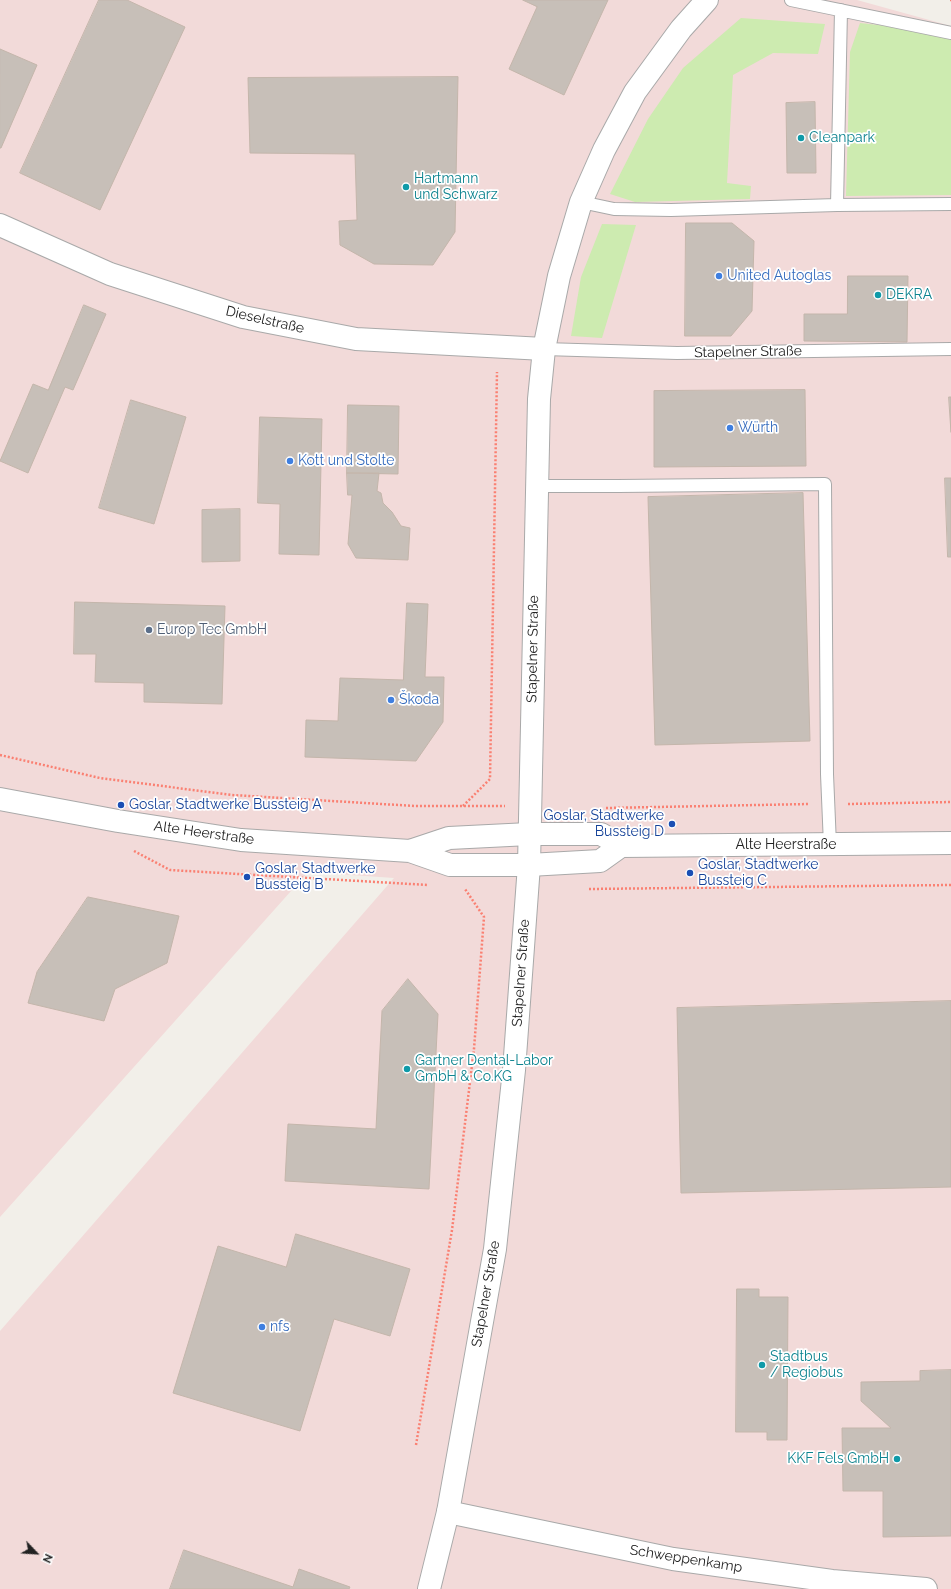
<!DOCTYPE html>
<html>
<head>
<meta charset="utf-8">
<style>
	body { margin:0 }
	#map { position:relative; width:951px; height:1589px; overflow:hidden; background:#f2efe9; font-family:Raleway,sans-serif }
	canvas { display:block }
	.north { position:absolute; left:16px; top:1533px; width:40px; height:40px; -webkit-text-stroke:3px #fff; paint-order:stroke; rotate:115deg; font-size:11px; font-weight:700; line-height:16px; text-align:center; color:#222 }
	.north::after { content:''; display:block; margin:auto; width:14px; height:18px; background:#222; clip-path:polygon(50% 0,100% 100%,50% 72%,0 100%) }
</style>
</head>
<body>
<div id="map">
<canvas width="951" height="1589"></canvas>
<div class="north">N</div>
</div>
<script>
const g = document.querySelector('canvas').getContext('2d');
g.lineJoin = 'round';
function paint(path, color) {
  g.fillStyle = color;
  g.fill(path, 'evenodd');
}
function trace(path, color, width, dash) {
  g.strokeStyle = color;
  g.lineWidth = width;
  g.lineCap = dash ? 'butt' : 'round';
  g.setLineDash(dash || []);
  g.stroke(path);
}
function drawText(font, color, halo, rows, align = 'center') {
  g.font = font + ' Raleway,sans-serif';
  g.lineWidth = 3.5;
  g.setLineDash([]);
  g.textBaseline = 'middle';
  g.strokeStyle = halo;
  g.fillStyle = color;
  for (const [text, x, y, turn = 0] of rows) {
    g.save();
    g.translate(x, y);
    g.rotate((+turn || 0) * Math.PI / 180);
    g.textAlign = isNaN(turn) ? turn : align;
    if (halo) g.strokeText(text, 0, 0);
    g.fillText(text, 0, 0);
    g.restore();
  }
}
const commercial = new Path2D(`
	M0 0H857L951 26V1589H0V1331L394 878 308 872 0 1217Z`);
const grass = new Path2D(`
	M741 18 825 24 818 54 773 53 733 75 727 183 751 186 750 199 635 202 610 194 648 119 683 68Z
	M860 23 951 33V195L846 196 850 52Z
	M602 224 636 225 602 338 571 336 581 277Z`);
const building = new Path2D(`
	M99 0H127L185 27 100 210 20 173Z
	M523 0H608L564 95 509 69 537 7Z
	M0 49 37 65 1 148H0Z
	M458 77 455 232 433 265 374 264 340 245 339 221 357 220 355 154 250 153 248 78Z
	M815 102 816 173H787L786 103Z
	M686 223H732L754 241 752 311 731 336H685Z
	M848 276H908L907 342 804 341V314H847Z
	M84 305 106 314 73 390 65 387 28 473 0 461 33 384 48 390Z
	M805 390 806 466 654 467V391Z
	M949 397H951V432Z
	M131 400 186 417 154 524 99 508Z
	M348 405 399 406 398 474 347 473Z
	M260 417 322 419 319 555 279 554 280 504 258 503Z
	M347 473H379L377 491 381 493 383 503 392 512 401 526 410 528 408 560 356 558 348 544 352 495H348Z
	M945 478H951V557H948Z
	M803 493 810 741 655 745 648 497Z
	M240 509V561L202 562V510Z
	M75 602 225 606 222 704 144 702V683L95 682 96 654H74Z
	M407 603 428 604 425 677H444L443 722 416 761 305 757 306 720 338 721 340 678 403 680Z
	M88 897 179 916 167 963 115 989 104 1021 28 1003 37 972Z
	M408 979 438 1014 429 1189 285 1181 288 1124 376 1129 382 1011Z
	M951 1001V1187L681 1193 677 1008Z
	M296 1234 410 1269 390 1336 334 1319 300 1431 173 1393 218 1246 286 1267Z
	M737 1289H759V1297H788L787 1440H767V1432H736Z
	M951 1370V1536L883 1537V1491H843L842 1428H891L861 1401V1382L920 1381V1371Z
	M184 1550 293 1587 299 1569 350 1587 349 1589H170Z`);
const path = new Path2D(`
	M950 0H951
	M0 755 100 778 232 795 415 806H505
	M848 804 951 802
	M463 806 490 779 497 372
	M606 808 809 804
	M134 851 170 870 428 885
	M589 889 951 885
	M416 1445 452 1230 474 1049 484 917 465 889`);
const service = new Path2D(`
	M791 0 951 33
	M581 202 614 209 671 210 837 205 951 204
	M837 205 841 10
	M544 349 677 353 951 349
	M537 486H618L825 484 827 774 830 845`);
const minor = new Path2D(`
	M0 225 110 274 243 317 356 339 544 349
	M0 799 118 821 241 840 410 851 450 865H529L600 861 621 846
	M410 851 449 838 529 834H601L621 846 951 843
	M448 1512 673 1559 832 1581 926 1589`);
const tertiary = new Path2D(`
	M429 1589 448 1512 495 1249 514 1070 529 865 539 399 544 349 559 276 581 202 604 150 635 92 681 29 707 0`);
const markers = [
	[801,138,4,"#0f9aa8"],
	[406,187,4,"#0f9aa8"],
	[719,276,4,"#3f7fe0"],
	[878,295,4,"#0f9aa8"],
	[730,428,4,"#3f7fe0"],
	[290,461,4,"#3f7fe0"],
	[149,630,4,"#5c6f8a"],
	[391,700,4,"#3f7fe0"],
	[121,805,4,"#1a4fb4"],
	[672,824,4,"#1a4fb4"],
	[690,873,4,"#1a4fb4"],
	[247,877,4,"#1a4fb4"],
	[407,1069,4,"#0f9aa8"],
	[262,1327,4,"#3f7fe0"],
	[762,1365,4,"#0f9aa8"],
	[897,1459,4,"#0f9aa8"]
];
const cultureNames = [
	["Cleanpark",809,138],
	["Hartmann",414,179],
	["und Schwarz",414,195],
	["DEKRA",886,295],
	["Gartner Dental-Labor",415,1061],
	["GmbH & Co.KG",415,1077],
	["Stadtbus",770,1357],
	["/ Regiobus",770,1373],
	["KKF Fels GmbH",889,1459,"right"]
];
const shopNames = [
	["United Autoglas",727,276],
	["Würth",738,428],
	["Kott und Stolte",298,461],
	["Škoda",399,700],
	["nfs",270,1327]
];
const streetNames = [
	["Dieselstraße",265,320,13],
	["Stapelner Straße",748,352,-1],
	["Stapelner Straße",533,649,-89],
	["Alte Heerstraße",204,833,8],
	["Alte Heerstraße",786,845],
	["Stapelner Straße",521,973,-86],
	["Stapelner Straße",486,1294,-80],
	["Schweppenkamp",686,1559,9]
];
const serviceNames = [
	["Europ Tec GmbH",157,630]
];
const transitNames = [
	["Goslar, Stadtwerke Bussteig A",129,805],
	["Goslar, Stadtwerke",664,816,"right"],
	["Bussteig D",664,832,"right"],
	["Goslar, Stadtwerke",698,865],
	["Bussteig C",698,881],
	["Goslar, Stadtwerke",255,869],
	["Bussteig B",255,885]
];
paint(commercial, '#f2dad9');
paint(grass, '#cdebb0');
paint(building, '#c7bfb8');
trace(building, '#c4b6ab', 1);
trace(service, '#a9a9a9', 14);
trace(minor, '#a9a9a9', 24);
trace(tertiary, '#a9a9a9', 24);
trace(path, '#fa8072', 2.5, [2, 2]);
trace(service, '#fff', 12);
trace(minor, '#fff', 22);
trace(tertiary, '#fff', 22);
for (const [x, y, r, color] of markers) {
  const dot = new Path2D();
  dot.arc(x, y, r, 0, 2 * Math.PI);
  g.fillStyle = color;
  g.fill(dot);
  trace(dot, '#fff', 1.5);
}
drawText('14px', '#0d838f', '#fff', cultureNames, 'left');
drawText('14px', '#366cbe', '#fff', shopNames, 'left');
drawText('14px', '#222', '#fff', streetNames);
drawText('14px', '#4e5e75', '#fff', serviceNames, 'left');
drawText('14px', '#164399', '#fff', transitNames, 'left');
</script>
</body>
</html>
